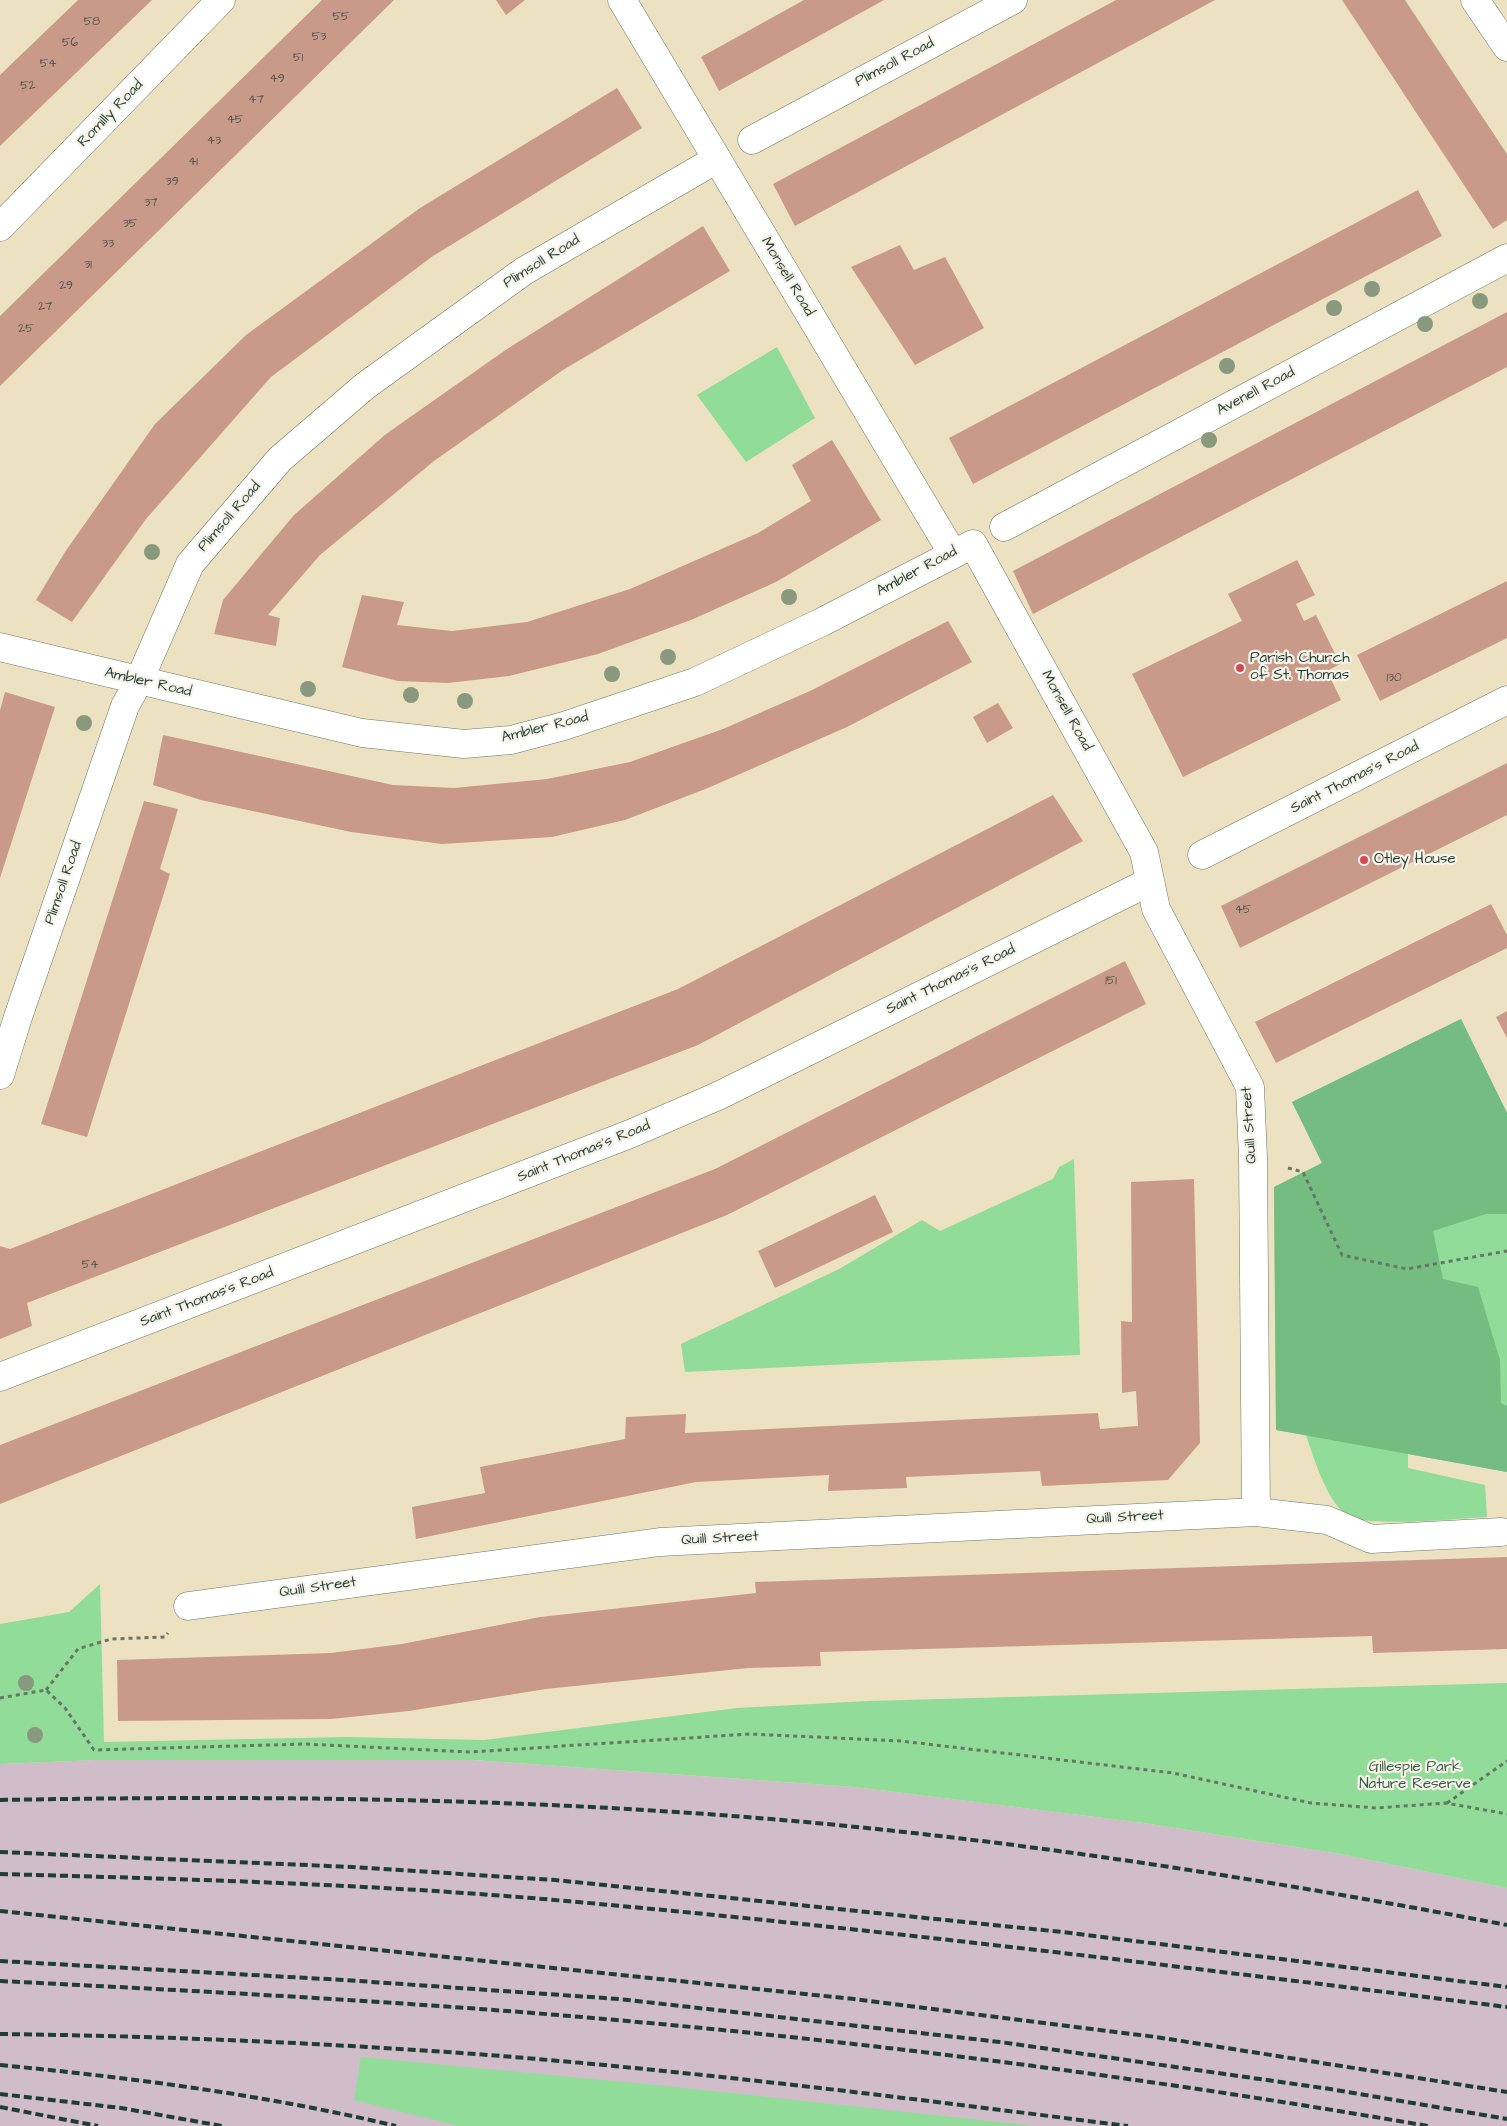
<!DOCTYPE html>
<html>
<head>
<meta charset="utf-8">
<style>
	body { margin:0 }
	canvas { display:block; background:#ece2c1 }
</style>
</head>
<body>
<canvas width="1507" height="2126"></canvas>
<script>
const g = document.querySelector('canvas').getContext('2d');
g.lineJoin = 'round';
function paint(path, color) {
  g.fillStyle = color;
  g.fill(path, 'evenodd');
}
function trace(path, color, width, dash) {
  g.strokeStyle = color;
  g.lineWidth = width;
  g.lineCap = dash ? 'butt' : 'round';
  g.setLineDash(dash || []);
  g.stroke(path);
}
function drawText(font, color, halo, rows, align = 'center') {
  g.font = font + ' "Architects Daughter",sans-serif';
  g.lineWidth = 4.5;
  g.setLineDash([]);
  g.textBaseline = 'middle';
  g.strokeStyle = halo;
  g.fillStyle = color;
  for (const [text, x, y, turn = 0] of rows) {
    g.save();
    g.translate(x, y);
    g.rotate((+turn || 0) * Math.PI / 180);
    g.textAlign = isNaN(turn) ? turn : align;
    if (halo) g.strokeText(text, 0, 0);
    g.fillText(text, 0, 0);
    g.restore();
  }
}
const industrial = new Path2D(`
	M96 1760H473L855 1787 1144 1823 1340 1854 1507 1888V2126H0V1764Z`);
const green = new Path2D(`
	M777 347 815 418 746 462 697 395Z
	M1461 1019 1507 1113V1472L1408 1454V1468L1485 1485 1487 1517C1461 1518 1363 1529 1345 1514 1326 1498 1314 1459 1306 1435L1276 1430 1274 1187 1322 1163 1292 1102Z
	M1074 1159 1080 1355 893 1362 685 1372 681 1344 839 1269 922 1220 940 1231 1053 1179 1059 1167Z
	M100 1584 104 1742 346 1737 484 1740 737 1708 869 1701 1507 1683V1888L1340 1854 1144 1823 855 1787 473 1760H96L0 1764V1624L69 1612Z
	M361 2057 666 2086 1035 2126H458L354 2100Z`);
const forest = new Path2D(`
	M1461 1019 1507 1113V1214H1486L1433 1231 1443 1279 1478 1287 1500 1360 1501 1403 1507 1406V1472L1276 1430 1274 1187 1322 1163 1292 1102Z`);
const building = new Path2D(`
	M78 0H152L0 146V75Z
	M322 0H394L0 386V316Z
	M496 0H525L506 15Z
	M804 0H884L719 91 701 57Z
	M1116 0H1215L795 226 773 184Z
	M1342 0H1405L1507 154V220L1493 229Z
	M617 88 642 128 433 256 271 377 146 519 72 622 36 600 65 552 155 424 246 335 420 208Z
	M1418 190 1442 236 973 484 949 438Z
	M703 226 730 271 563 370 434 461 320 555 268 615 280 618 276 646 214 634 223 600 294 515 386 434 507 349Z
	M900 245 914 270 945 257 984 328 915 365 851 267Z
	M1507 312V367L1033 614 1013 571Z
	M832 440 881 520 776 582 691 620 598 654 509 676 448 683 398 681 342 667 362 595 404 602 397 625 452 631 527 622 630 589 758 533 811 501 792 465Z
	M1297 560 1315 595 1296 604 1304 621 1316 615 1340 664 1327 671 1341 700 1183 777 1132 674 1242 621 1228 594Z
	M1507 581V638L1380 701 1357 655Z
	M948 621 972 662 847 727 708 788 625 820 552 837 442 844 351 832 201 800 153 785 163 735 393 785 454 788 547 779 630 762 723 729 810 691Z
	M5 692 55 707 0 878V710Z
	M998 703 1013 728 987 743 973 717Z
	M1507 763V815L1240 948 1221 906Z
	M1053 795 1083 841 698 1045 27 1303 32 1326 0 1339V1246L10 1249 678 989Z
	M144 801 178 809 160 869 170 874 87 1137 41 1124Z
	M1491 904 1507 935V948L1276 1063 1255 1022Z
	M1125 961 1146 1004 727 1215 0 1504V1445L715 1169Z
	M1507 1011V1038L1496 1017Z
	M1194 1179 1200 1443 1168 1480 1042 1486 1040 1471 906 1477 907 1488 828 1491 829 1475 696 1482 416 1539 412 1507 485 1493 480 1467 625 1439 626 1417 686 1414 685 1433 1098 1413 1100 1429 1138 1426 1136 1391 1122 1393 1121 1321 1132 1322 1131 1182Z
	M875 1195 893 1232 775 1288 758 1251Z
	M1507 1557V1649L1373 1653 1372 1636 820 1652 821 1666 748 1668 546 1689 409 1711 331 1719 118 1721 117 1660 331 1653 402 1644 540 1617 756 1593 755 1582Z`);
const path = new Path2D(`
	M1288 1168 1303 1172 1342 1255 1407 1269 1507 1251
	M46 1690 78 1649 111 1639 165 1637 168 1633
	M0 1698 46 1690 65 1708 94 1750 305 1744 470 1752 750 1734 901 1741 1173 1773 1311 1803 1376 1808 1446 1803 1507 1814
	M1447 1803 1507 1761`);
const minor = new Path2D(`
	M622 0 953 554
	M1475 0 1507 47
	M752 140 1013 0
	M0 227 221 0
	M1004 527 1507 258
	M0 647 362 733 464 744 511 740 564 726 695 682 822 622 973 544 1144 852 1156 909 1250 1087 1253 1158 1256 1512
	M1202 855 1507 700
	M0 1075 18 1017 125 706 139 681 190 564 280 459 365 386 524 271 717 159
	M0 1377 630 1134 718 1096 1149 882
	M188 1606 660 1542 1256 1512 1327 1520 1371 1539 1501 1532`);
const rail = new Path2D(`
	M0 1800C279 1795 559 1798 837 1825 1062 1847 1285 1883 1507 1925
	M0 1852 352 1867 555 1880 1062 1932 1507 1987
	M0 1874C185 1879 370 1884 555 1900 873 1928 1190 1968 1507 2007
	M0 1911 854 1999 1156 2037 1507 2092
	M0 1961 344 1980 619 1999 1000 2042 1330 2089 1507 2119
	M0 1981C178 1990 356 1999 533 2013 833 2037 1132 2075 1428 2126
	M0 2034C163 2036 326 2043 489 2055 703 2072 915 2099 1128 2126
	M0 2065C134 2078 266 2095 396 2126
	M0 2094 121 2108 222 2126
	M0 2107 98 2126`);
const trees = [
	[1372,289],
	[1480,301],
	[1334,308],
	[1425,324],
	[1227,366],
	[1209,440],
	[152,552],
	[789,597],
	[668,657],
	[612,674],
	[308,689],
	[411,695],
	[465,701],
	[84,723],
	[26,1683],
	[35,1735]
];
const markers = [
	[1240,668,5,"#d1495b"],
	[1364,860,5,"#d1495b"]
];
const numberNames = [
	["55",341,17],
	["58",92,22],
	["53",319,37],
	["56",70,43],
	["51",298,58],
	["54",48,64],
	["49",277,79],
	["52",28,86],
	["47",256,100],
	["45",235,120],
	["43",214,141],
	["41",193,162],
	["39",172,182],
	["37",151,203],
	["35",130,224],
	["33",108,244],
	["31",88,265],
	["29",66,286],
	["27",45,307],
	["25",26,329],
	["130",1394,678],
	["45",1243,910],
	["151",1111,981],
	["54",90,1265]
];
const streetNames = [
	["Plimsoll Road",895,63,-28],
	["Romilly Road",111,114,-46],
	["Plimsoll Road",542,262,-32],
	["Monsell Road",787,277,59],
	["Avenell Road",1256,392,-28],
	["Plimsoll Road",230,517,-49],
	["Ambler Road",917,572,-28],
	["Ambler Road",148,683,13],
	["Monsell Road",1066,711,61],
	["Ambler Road",545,728,-14],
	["Saint Thomas's Road",1355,778,-27],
	["Plimsoll Road",64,883,-71],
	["Saint Thomas's Road",951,980,-26],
	["Quill Street",1250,1125,-94],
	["Saint Thomas's Road",584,1152,-22],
	["Saint Thomas's Road",207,1298,-21],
	["Quill Street",1125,1518,-3],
	["Quill Street",720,1539,-3],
	["Quill Street",318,1588,-8]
];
const poiNames = [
	["Parish Church",1250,659],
	["of St. Thomas",1250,676],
	["Otley House",1374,860]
];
const parkNames = [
	["Gillespie Park",1415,1768],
	["Nature Reserve",1415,1785]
];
paint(industrial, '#d1bdc9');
paint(green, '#90dc98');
paint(forest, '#74bc80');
paint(building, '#c99a89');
trace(minor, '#677765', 29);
trace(path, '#677765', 3, [4, 4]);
trace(minor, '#fff', 28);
trace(rail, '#1f3d34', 4, [8, 4]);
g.fillStyle = '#88997e';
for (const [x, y] of trees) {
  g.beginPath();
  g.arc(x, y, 8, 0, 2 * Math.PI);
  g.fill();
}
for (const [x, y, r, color] of markers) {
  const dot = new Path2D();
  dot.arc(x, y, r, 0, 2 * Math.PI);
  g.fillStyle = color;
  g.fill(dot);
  trace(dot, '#f7f3e8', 2);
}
drawText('12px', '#4a5449', null, numberNames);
drawText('15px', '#1f3d34', '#f7f3e8', streetNames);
drawText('15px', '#1f3d34', '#f7f3e8', poiNames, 'left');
drawText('15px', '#365d48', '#f7f3e8', parkNames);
</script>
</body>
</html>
